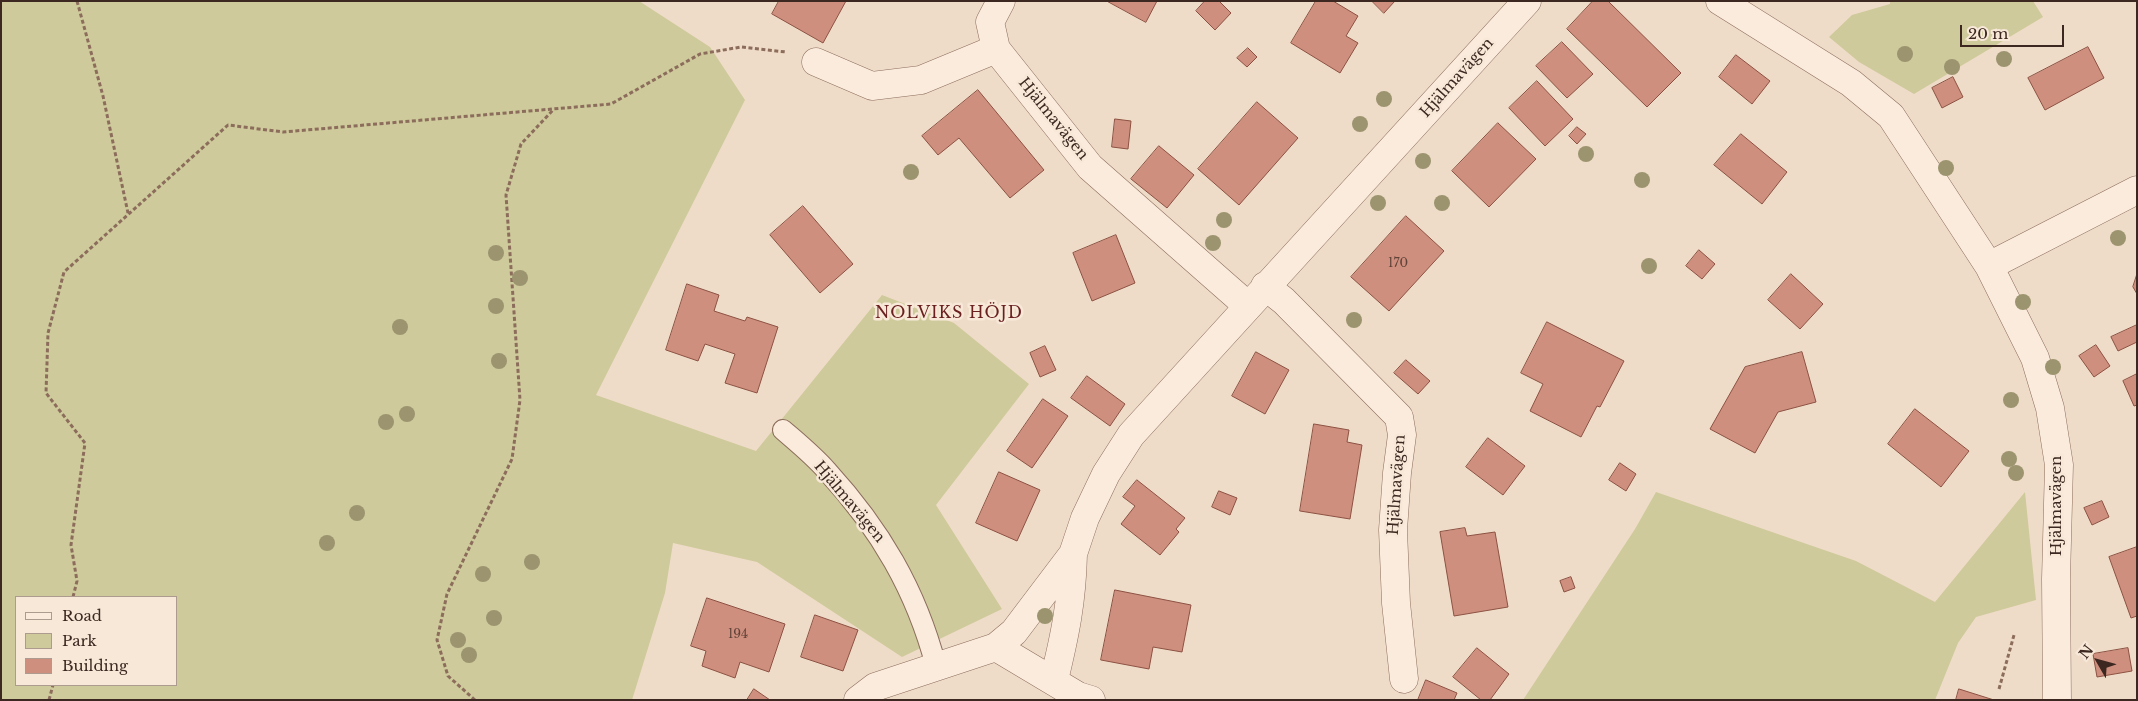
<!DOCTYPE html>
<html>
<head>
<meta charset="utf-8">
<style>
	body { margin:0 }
	#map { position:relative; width:2138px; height:701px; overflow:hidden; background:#efdcc8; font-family:"Libre Baskerville",serif }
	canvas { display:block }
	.frame { position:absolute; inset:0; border:2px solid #3c2820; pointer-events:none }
	.legend { position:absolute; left:15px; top:596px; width:162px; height:90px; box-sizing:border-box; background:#f7e8d8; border:1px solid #ac9b8e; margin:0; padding:6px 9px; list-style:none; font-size:15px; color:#3c2820 }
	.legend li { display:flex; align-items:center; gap:10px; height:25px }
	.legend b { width:25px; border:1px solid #ac9b8e }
	.north { position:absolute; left:2073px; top:636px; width:50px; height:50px; -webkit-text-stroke:4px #f7e8d8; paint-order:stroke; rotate:308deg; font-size:14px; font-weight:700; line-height:20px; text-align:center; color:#3c2820 }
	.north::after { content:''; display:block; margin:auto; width:18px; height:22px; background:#3c2820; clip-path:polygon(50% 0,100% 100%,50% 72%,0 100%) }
	.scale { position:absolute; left:1960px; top:25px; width:104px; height:22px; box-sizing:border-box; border:2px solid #3c2820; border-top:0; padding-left:6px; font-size:15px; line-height:18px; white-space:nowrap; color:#3c2820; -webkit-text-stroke:4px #f7e8d8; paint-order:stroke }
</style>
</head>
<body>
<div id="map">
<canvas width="2138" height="701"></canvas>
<div class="frame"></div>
<ul class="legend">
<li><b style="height:6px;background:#faebdc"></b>Road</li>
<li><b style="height:14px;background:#ceca9b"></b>Park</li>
<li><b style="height:14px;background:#ce8f7e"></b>Building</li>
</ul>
<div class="north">N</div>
<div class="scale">20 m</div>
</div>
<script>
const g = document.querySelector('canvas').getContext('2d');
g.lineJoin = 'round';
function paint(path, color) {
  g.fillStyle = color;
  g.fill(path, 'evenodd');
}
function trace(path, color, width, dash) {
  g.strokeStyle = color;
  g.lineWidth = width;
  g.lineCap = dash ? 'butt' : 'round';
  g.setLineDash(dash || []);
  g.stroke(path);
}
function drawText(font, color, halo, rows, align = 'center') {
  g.font = font + ' "Libre Baskerville",serif';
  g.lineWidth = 5;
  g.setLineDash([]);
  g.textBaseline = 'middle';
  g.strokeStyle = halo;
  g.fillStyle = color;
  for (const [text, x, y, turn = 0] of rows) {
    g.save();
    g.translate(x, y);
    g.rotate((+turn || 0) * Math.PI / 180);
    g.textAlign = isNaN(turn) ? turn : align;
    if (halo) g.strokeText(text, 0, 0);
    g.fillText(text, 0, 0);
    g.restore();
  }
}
const green = new Path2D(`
	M1 1H639L710 47 745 100 596 395 756 451 882 295 954 323 1029 384 936 505 1002 609 902 657 757 562 673 543 665 593 632 700H1ZM16 597H176V685H16Z
	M1890 1H2033L2043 17 1914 94 1859 62 1829 37 1852 15 1890 4Z
	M1656 492 1856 561 1935 602 2025 492 2036 600 1976 617 1958 643 1935 700H1523L1635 529Z`);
const building = new Path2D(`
	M779 1H846L823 43 772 14Z
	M1107 1H1157L1146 22Z
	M1205 1H1219L1231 13 1215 30 1196 11Z
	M1316 1H1333L1358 16 1346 36 1358 43 1340 73 1291 43Z
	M1372 1H1395L1384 13Z
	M1593 1H1608L1681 73 1647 107 1567 29Z
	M1562 42 1593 74 1567 98 1536 66Z
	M2088 47 2104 78 2045 110 2028 78Z
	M1248 48 1257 57 1247 67 1237 58Z
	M1736 55 1770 81 1752 104 1719 77Z
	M1953 77 1963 97 1942 108 1932 88Z
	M1537 81 1573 119 1545 146 1509 108Z
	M978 90 1044 170 1010 198 959 138 938 155 922 136Z
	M1257 102 1298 138 1239 205 1198 169Z
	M1115 119 1131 121 1128 149 1112 147Z
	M1498 123 1536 159 1489 207 1452 171Z
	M1577 127 1586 134 1577 144 1569 136Z
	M1741 134 1787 172 1762 204 1714 165Z
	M1159 146 1194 175 1167 208 1131 179Z
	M803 206 853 264 820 293 770 235Z
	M1406 216 1444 251 1389 311 1351 277Z
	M1116 235 1135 283 1092 301 1073 253Z
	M1699 250 1715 264 1702 279 1686 266Z
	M1791 274 1823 304 1800 329 1768 300Z
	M2137 274V294L2133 287Z
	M687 284 719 295 714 311 745 321 747 317 778 327 757 393 725 383 735 354 705 344 698 361 666 350Z
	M1547 322 1624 361 1600 407 1597 406 1581 437 1530 411 1543 384 1521 373Z
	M2137 325V342L2118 351 2111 337Z
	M2096 345 2110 366 2094 377 2079 356Z
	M1045 346 1056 370 1040 377 1030 353Z
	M1256 352 1289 370 1265 414 1232 396Z
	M1802 352 1816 402 1778 412 1755 453 1710 429 1745 367Z
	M1406 360 1430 381 1418 394 1394 373Z
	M2137 374V405L2134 406 2123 381Z
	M1087 376 1125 404 1110 426 1071 398Z
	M1043 399 1068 416 1032 468 1007 451Z
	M1915 409 1969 451 1941 487 1888 444Z
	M1314 424 1349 430 1347 442 1362 445 1350 519 1300 511Z
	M1488 438 1525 466 1503 495 1466 467Z
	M1620 463 1636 474 1626 491 1609 480Z
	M999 472 1040 490 1017 541 976 523Z
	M1137 480 1185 518 1176 529 1179 532 1160 555 1121 524 1135 506 1123 497Z
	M1219 491 1237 498 1230 515 1212 507Z
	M2102 501 2109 517 2092 525 2084 508Z
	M1465 528 1467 536 1495 532 1508 607 1454 616 1440 532Z
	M2137 547V616L2131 618 2109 557Z
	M1571 577 1575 588 1564 592 1560 581Z
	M1115 590 1191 605 1182 652 1153 647 1149 669 1101 660Z
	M707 598 785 624 769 672 740 662 735 678 702 666 706 651 691 646Z
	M815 615 858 630 843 671 801 657Z
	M1477 648 1509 674 1490 700H1481L1453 677Z
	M2128 648 2132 671 2097 677 2093 654Z
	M1426 680 1457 693 1454 700H1418Z
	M754 689 770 700H747Z
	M1959 689 1994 700H1956Z`);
const path = new Path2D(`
	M77 1 103 96 128 213
	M73 597 77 581 71 545 85 443 46 393 48 333 64 272 228 125 283 132 611 104 700 54 741 47 786 52
	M1999 689 2014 635
	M49 700 53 685
	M475 700 448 676 437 640 447 594 512 459 520 400 506 195 521 144 553 110`);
const lane = new Path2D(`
	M783 430C798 443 814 456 827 471 880 529 916 590 936 666`);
const street = new Path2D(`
	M1001 1 990 22 996 49 1090 167 1248 306
	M1720 1 1851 83 1891 116 1989 266 2035 358 2050 408 2059 465 2056 579 2057 700
	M816 62 872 86 921 80 996 49
	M1989 266 2137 190
	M1265 286 1284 301 1399 417 1402 435 1397 473 1393 530 1396 603 1404 679
	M996 647 1078 696 1091 700
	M1054 680C1065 635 1072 601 1073 554
	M858 700 875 687 996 647 1014 632 1073 554 1085 518 1106 474 1131 435 1527 1`);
const trees = [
	[1905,54],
	[2004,59],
	[1952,67],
	[1384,99],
	[1360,124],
	[1586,154],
	[1423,161],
	[1946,168],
	[911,172],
	[1642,180],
	[1378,203],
	[1442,203],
	[1224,220],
	[2118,238],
	[1213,243],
	[496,253],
	[1649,266],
	[520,278],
	[2023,302],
	[496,306],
	[1354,320],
	[400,327],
	[499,361],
	[2053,367],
	[2011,400],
	[407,414],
	[386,422],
	[2009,459],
	[2016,473],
	[357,513],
	[327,543],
	[532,562],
	[483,574],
	[1045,616],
	[494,618],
	[458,640],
	[469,655]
];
const numberNames = [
	["170",1398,264],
	["194",738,635]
];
const streetNames = [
	["Hjälmavägen",1457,78,-48],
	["Hjälmavägen",1053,119,51],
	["Hjälmavägen",1397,485,-86],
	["Hjälmavägen",849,502,50],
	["Hjälmavägen",2057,506,-90]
];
const neighbourhoodNames = [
	["NOLVIKS HÖJD",949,313]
];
paint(green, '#ceca9b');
paint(building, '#ce8f7e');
trace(building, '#8c5142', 1);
trace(lane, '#8c6d5c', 22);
trace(street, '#8c6d5c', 29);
trace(path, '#8c6d5c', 3, [4, 2.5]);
trace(lane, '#faebdc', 20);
trace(street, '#faebdc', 28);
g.fillStyle = '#9b946f';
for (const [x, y] of trees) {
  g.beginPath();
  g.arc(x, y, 8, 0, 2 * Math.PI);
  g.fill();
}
drawText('12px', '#604238', null, numberNames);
drawText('15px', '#3c2820', '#f7e8d8', streetNames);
g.letterSpacing = '1px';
drawText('16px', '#6a201f', '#f7e8d8', neighbourhoodNames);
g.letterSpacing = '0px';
</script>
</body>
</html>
